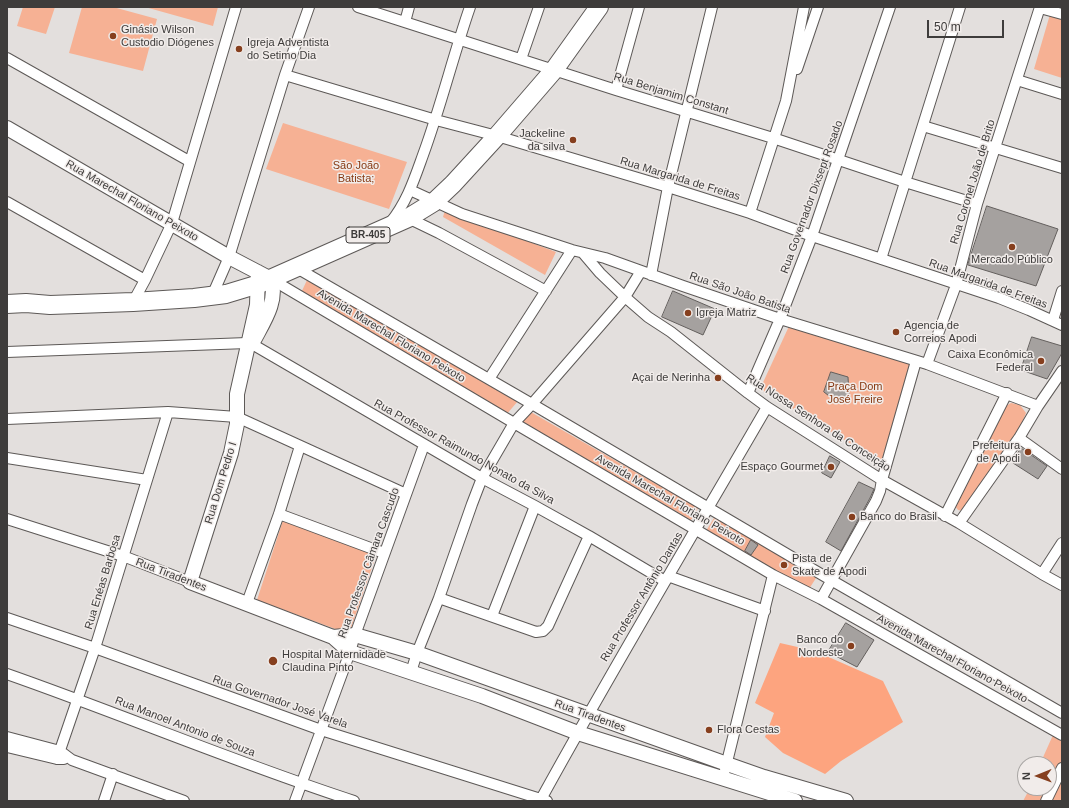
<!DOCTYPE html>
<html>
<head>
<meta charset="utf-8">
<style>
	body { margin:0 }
	#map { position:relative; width:1069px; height:808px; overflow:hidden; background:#e3dfdd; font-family:Arial,sans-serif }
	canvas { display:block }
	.frame { position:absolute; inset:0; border:8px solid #3e3c3b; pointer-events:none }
	.north { position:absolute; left:1017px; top:756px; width:40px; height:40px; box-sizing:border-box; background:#f1ecea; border:1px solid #a9a6a4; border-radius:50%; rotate:269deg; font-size:11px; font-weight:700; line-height:16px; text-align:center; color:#3e3c3b }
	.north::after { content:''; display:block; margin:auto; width:14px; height:18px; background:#863f1e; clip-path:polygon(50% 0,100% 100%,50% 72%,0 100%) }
	.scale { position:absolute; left:927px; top:20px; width:77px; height:18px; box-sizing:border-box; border:2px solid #3e3c3b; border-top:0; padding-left:5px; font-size:12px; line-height:14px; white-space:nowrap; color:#3e3c3b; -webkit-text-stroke:3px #f1ecea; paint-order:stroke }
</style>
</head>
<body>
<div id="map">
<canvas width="1069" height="808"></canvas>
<div class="frame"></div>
<div class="north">N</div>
<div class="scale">50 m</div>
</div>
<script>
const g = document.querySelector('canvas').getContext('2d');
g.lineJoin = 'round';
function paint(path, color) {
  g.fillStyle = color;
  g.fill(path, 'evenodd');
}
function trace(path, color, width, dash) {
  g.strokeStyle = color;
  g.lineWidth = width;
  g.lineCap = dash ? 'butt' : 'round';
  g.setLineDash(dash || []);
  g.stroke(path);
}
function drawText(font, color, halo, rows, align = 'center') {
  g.font = font + ' Arial,sans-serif';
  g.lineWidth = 3;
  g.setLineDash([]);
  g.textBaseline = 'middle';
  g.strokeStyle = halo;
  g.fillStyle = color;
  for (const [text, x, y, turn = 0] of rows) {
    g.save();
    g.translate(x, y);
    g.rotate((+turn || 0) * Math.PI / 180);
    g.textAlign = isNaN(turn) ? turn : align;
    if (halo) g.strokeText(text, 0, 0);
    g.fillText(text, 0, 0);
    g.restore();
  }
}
const green = new Path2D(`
	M23 7H55L46 34 17 26Z
	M82 7H113L157 19 143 71 69 53Z
	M145 7H218L213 26Z
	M1051 11 1062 14V78L1034 69Z
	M283 123 407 162 389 209 266 169Z
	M445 210 556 252 545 275 443 217Z
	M307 280 518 401 506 415 301 293Z
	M790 324 912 365 881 462 760 389Z
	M1011 403 1020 405 1026 413 1021 425 964 511 958 510 955 506 1004 407Z
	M529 411 698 508 691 520 521 421Z
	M284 517 378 550 349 634 257 600Z
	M714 518 818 575 809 589 706 531Z
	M1062 729V801H1023L1030 788H1049V764H1040L1053 735Z`);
const water = new Path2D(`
	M780 643 815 651 883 681 903 722 841 761 825 774 783 753 765 737 774 713 755 703Z`);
const building = new Path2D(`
	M987 206 1058 229 1036 286 968 265Z
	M673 291 715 309 703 335 662 317Z
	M1032 337 1062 346V353L1047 379 1021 370Z
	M831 372 848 377 849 394 838 403 824 392Z
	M1021 448 1047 466 1038 479 1013 463Z
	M830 456 840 462 831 478 822 473Z
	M859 482 874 489 870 498 841 551 826 542Z
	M751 540 758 545 751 555 745 551Z
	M846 623 874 640 857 667 828 652Z`);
const street = new Path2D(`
	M358 7 616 90 773 138 905 182 977 204
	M1040 8 1062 14
	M405 22 409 7
	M7 58 189 161
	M521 59 539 7
	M797 69 818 7
	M285 75 436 120 497 136 668 187 750 213 812 236 999 298 1029 310 1062 325
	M1017 80 1062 94
	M616 90 639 7
	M923 126 1062 168
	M410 190 462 214 572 250 605 258 683 286 780 319 927 364 1038 406
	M7 202 145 280
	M750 213 786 101 804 7
	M408 218 439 233 546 291
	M390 223C407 202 414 180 423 155 441 106 453 56 470 7
	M583 253 600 273 625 297 648 317 671 332 748 393 767 407 882 480 959 523 1042 574 1062 585
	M881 259 960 7
	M295 267 532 404 831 580 1062 713
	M651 275 668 187 712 7
	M271 279 514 423 773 575 821 599 1062 735
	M212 296 229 257 285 75 309 7
	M133 302 145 280 172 223 236 7
	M1053 320 1062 291
	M7 352 247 343 252 344 482 478 535 506 589 536 665 581
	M927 364 956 285 977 204 1040 7
	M489 379 572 250
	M748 393 780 319 812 236 890 7
	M7 419 168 412 237 417 406 494
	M1019 438 1062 469
	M7 458 147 480
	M279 514 384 553
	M945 516 1007 393
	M7 519 123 556 190 582
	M959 523 1019 438 1038 406 1062 371
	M1042 574 1062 543
	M668 576 765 611
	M439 598 536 632 543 631 548 626 589 536
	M821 599 876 501 880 491 882 480 916 361
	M247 603 279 514 300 446
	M492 616 535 506
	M7 618 95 648 321 730 547 801
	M411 672 417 653 439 598 472 504 482 478 514 423 532 404 625 297 641 271
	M7 674C124 715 237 763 354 801
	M7 737 60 751 72 760 184 801
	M7 747 57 759H64
	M57 759 95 648 168 412
	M725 770 773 575
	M104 801 113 774
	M295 801 350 652 355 635 424 445
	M540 801C613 668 691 538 767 407
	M1046 801 1062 768`);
const secondary = new Path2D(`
	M7 128 229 257 271 279C278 301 264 321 254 340
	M258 272 257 305 237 394V424L231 453 190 582 333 637 350 652 482 696 578 733 795 801
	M333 637 355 635 417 653 727 764 764 777 846 801`);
const highway = new Path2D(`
	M7 304 26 303 50 305 133 302 194 298 226 294 259 284 408 218 434 202 453 184 497 136 554 70 599 7`);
const markers = [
	[113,36,4,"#863f1e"],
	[239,49,4,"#863f1e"],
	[573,140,4,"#863f1e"],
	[1012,247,4,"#863f1e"],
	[688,313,4,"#863f1e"],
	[896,332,4,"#863f1e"],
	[1041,361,4,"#863f1e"],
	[718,378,4,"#863f1e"],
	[1028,452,4,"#863f1e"],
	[831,467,4,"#863f1e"],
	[852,517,4,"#863f1e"],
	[784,565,4,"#863f1e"],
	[851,646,4,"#863f1e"],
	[273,661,5,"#863f1e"],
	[709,730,4,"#863f1e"]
];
const shields = [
	[368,235,44]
];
const shieldNames = [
	["BR-405",368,235]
];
const poiNames = [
	["Ginásio Wilson",121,30],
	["Custodio Diógenes",121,43],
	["Igreja Adventista",247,43],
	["do Setimo Dia",247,56],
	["Jackeline",565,134,"right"],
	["da silva",565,147,"right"],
	["Mercado Público",1012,260,"center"],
	["Igreja Matriz",696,313],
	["Agencia de",904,326],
	["Correios Apodi",904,339],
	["Caixa Econômica",1033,355,"right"],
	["Federal",1033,368,"right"],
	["Açai de Nerinha",710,378,"right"],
	["Prefeitura",1020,446,"right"],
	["de Apodi",1020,459,"right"],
	["Espaço Gourmet",823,467,"right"],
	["Banco do Brasil",860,517],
	["Pista de",792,559],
	["Skate de Apodi",792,572],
	["Banco do",843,640,"right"],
	["Nordeste",843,653,"right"],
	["Hospital Maternidade",282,655],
	["Claudina Pinto",282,668],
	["Flora Cestas",717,730]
];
const streetNames = [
	["Rua Benjamim Constant",671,94,17],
	["Rua Margarida de Freitas",680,179,17],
	["Rua Coronel João de Brito",973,182,-73],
	["Rua Governador Dixsept Rosado",812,197,-70],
	["Rua Marechal Floriano Peixoto",132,201,30],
	["Rua Margarida de Freitas",988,284,20],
	["Rua São João Batista",740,293,19],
	["Avenida Marechal Floriano Peixoto",391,336,31],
	["Rua Nossa Senhora da Conceição",818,423,33],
	["Rua Professor Raimundo Nonato da Silva",464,452,29],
	["Rua Dom Pedro I",221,483,-73],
	["Avenida Marechal Floriano Peixoto",670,500,30],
	["Rua Professor Câmara Cascudo",369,563,-70],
	["Rua Tiradentes",171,575,21],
	["Rua Enéas Barbosa",103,582,-73],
	["Rua Professor Antônio Dantas",642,597,-59],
	["Avenida Marechal Floriano Peixoto",952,659,29],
	["Rua Governador José Varela",280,702,19],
	["Rua Tiradentes",590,716,20],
	["Rua Manoel Antonio de Souza",185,727,21]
];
const parkNames = [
	["São João",356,166],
	["Batista;",356,179],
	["Praça Dom",855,387],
	["José Freire",855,400]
];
paint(green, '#f6b194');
paint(water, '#fda47f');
paint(building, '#a5a19f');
trace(building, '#635f5d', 1);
trace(street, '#5d5957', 12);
trace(secondary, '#5d5957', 16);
trace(highway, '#5d5957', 20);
trace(street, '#fff', 10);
trace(secondary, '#fff', 14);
trace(highway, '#fff', 18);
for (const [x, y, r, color] of markers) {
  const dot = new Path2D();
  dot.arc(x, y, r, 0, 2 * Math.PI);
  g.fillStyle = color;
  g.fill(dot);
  trace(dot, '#f1ecea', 1.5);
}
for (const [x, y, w] of shields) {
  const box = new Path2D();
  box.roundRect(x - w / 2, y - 8, w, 16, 3);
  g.fillStyle = '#f1ecea';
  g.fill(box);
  trace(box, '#3e3c3b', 1);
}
drawText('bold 10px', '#3e3c3b', null, shieldNames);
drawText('11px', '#3e3c3b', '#f1ecea', poiNames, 'left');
drawText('11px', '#3e3c3b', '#f1ecea', streetNames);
drawText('11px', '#873912', '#f1ecea', parkNames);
</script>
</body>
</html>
